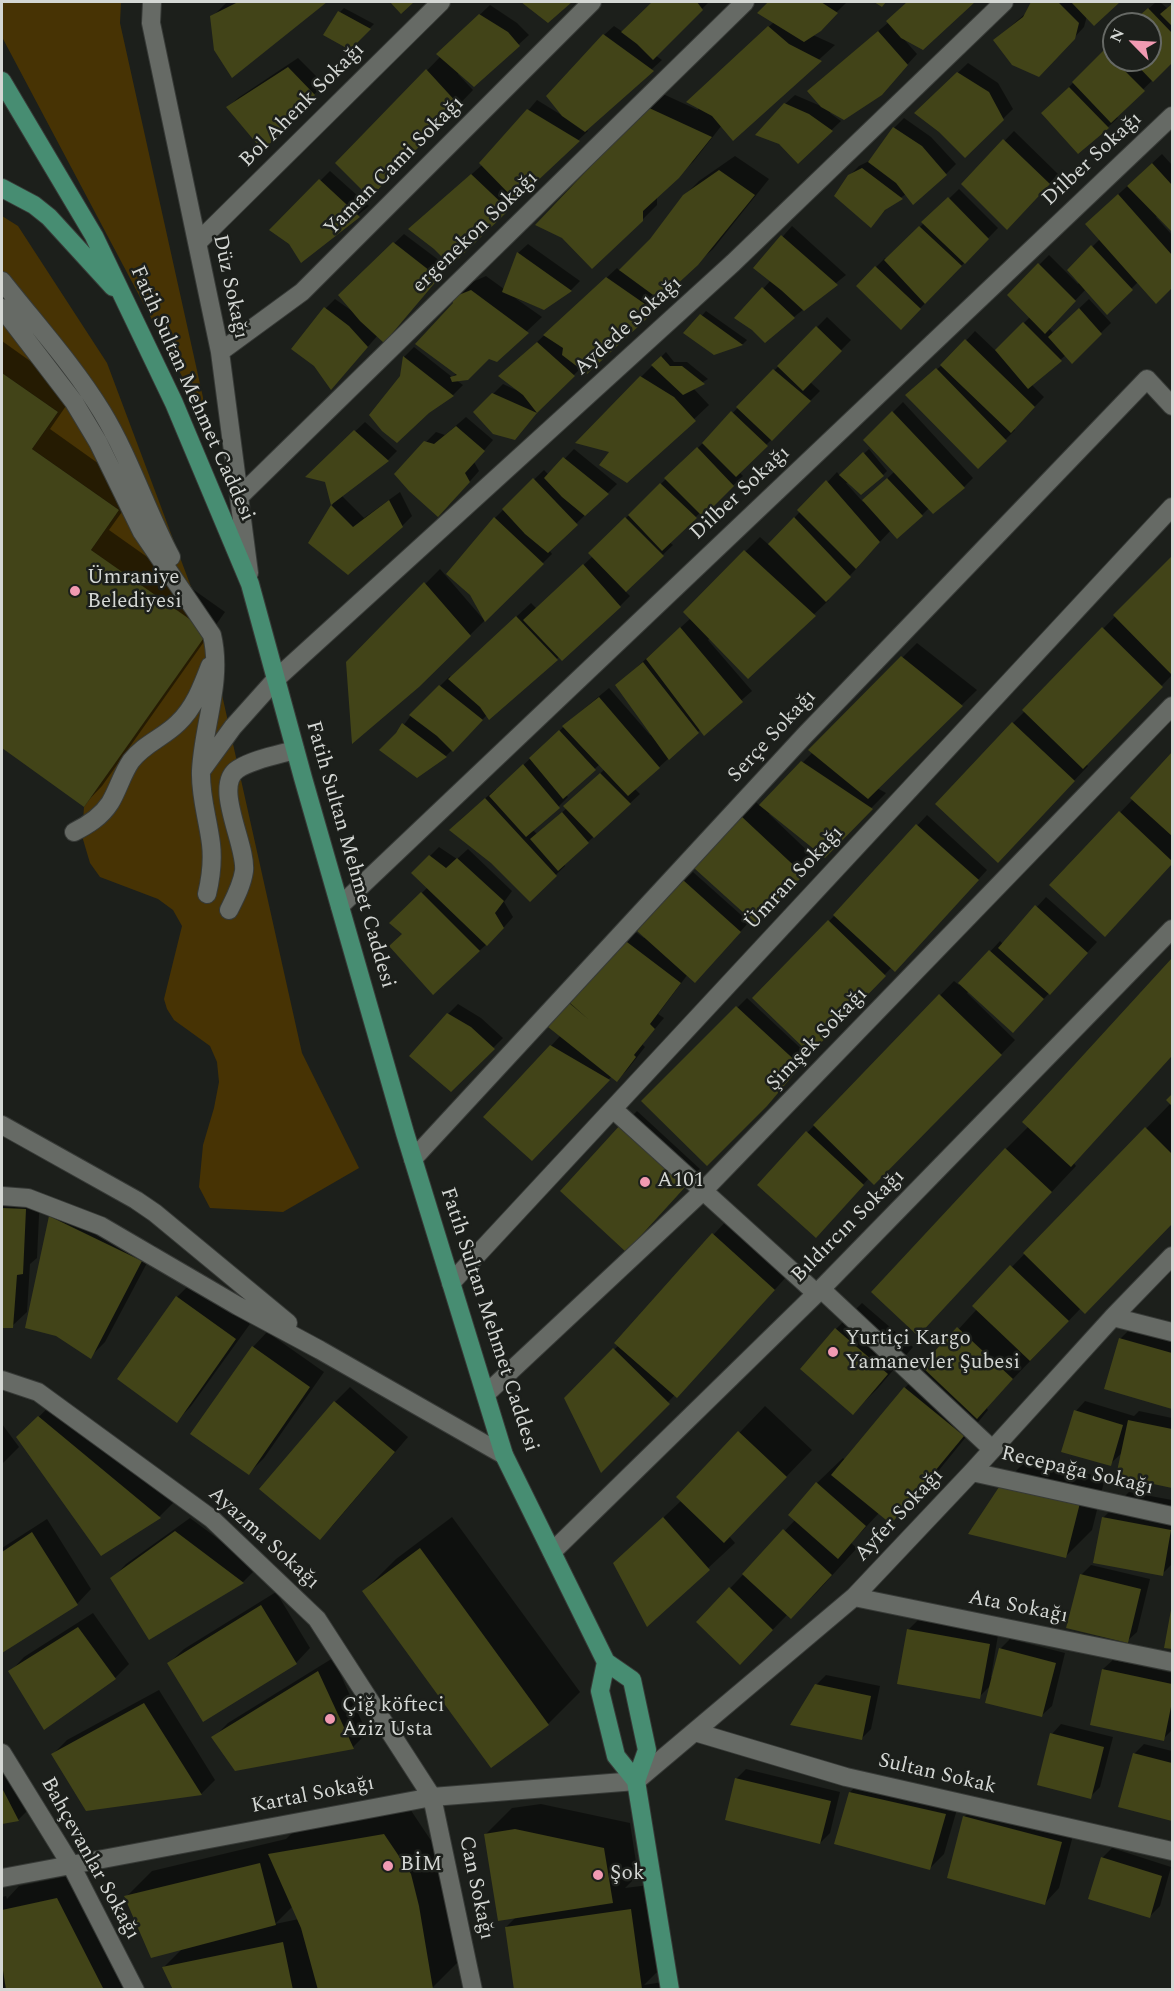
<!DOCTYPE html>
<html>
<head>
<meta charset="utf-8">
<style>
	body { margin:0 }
	#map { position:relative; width:1174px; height:1991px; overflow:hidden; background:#1c1f1b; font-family:Spectral,serif }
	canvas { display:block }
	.frame { position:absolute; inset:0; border:3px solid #d4d7d4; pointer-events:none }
	.north { position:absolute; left:1102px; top:12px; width:60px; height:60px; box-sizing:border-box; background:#1c1f1b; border:2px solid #666965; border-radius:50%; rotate:294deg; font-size:16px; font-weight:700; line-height:24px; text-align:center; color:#d4d7d4 }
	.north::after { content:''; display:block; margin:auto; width:21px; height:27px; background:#f19ab2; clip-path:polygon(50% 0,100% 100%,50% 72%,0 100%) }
</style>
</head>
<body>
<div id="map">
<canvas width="1174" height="1991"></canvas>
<div class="frame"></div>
<div class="north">N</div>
</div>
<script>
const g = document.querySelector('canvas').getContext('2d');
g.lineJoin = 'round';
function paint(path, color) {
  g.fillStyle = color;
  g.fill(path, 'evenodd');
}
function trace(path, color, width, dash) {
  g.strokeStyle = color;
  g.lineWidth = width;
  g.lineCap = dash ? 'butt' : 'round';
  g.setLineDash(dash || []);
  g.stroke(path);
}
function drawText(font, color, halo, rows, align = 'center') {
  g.font = font + ' Spectral,serif';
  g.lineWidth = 5;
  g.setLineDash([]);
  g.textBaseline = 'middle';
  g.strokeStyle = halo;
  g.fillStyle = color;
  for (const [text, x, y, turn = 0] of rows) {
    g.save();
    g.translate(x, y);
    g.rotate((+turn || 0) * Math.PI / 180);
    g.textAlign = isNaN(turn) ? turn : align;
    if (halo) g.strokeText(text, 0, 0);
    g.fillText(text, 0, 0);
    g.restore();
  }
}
const green = new Path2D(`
	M2 2H121L120 23 210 429 2 37Z
	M2 216 18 226 107 363 208 632 302 1053 359 1168 283 1212 210 1208 199 1187 203 1145 214 1108 219 1082 217 1062 210 1046 174 1020 167 1009 164 999 182 926 173 910 158 899 100 877 90 863 82 836 84 807 207 632 91 550 119 510 32 449 58 412 2 373Z`);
const shadow = new Path2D(`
	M227 2H325L233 76 212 17Z
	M523 2H569L548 21Z
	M654 2H709L655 55 662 60 586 129 588 131 517 198 451 264 420 220 482 165 537 100 563 116 604 35 614 26 623 32Z
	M770 2 846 3 813 35 835 45 733 138 722 125 693 162 657 196V205L642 220 563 237 538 225 663 94 698 110 702 88 774 22 759 13Z
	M908 2H973L923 48 902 37 917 54 886 88 831 111 830 113 841 121 798 162 785 104 795 95 823 107 819 81 889 22 888 21Z
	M1033 2H1117L1094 24 1087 16 1084 27 1048 66 995 40 1026 13Z
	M1156 2H1160L1168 9 1172 5V61L1116 116 1118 118 1108 127 1079 152 1053 103 1114 42V60H1150V24H1131Z
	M490 5 517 23 529 35 474 85 459 72 458 74 473 90 385 182 337 163 441 56 448 45Z
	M344 8 374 24 350 48 340 12Z
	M298 58 324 84 272 139 228 107 238 98Z
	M968 63 998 83 1013 109 965 156 940 131 916 113Z
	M904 118 931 137 956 164 946 174 906 194 889 206 871 226 849 176 859 166 871 160 894 128Z
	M1014 131 1058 174 1017 218 963 184Z
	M1162 154 1172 165V229L1158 215 1156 217 1172 235V286L1156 302 1138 282 1107 313 1086 289 1049 328 1053 333 1089 299 1111 323 1072 361 1066 355 1031 384 1044 397 1014 428 1015 430 978 467 917 386 948 360 975 331 996 351 1030 317 1009 295 1049 255 1078 284 1080 282 1069 270 1100 239 1096 215Z
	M735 156 769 179 713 249 659 298 664 301 654 310 587 372 581 368 545 403 515 438 475 412 503 384 518 391 510 367 617 268 620 271 651 240 684 196 699 181Z
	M330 171 369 206 302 261 290 243 271 230Z
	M959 189 998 228 901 328 876 267 885 258 887 259Z
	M792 226 846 275 794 317 763 289 771 280 755 268Z
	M404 234 448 267 393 331 378 335 340 379 316 365 326 308 335 299 352 311 340 295Z
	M528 244 580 281 571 290 543 309 515 298 542 317 496 360 489 357 456 380 463 385 453 395 428 412 402 377 404 357 414 347 452 377 457 373 455 304 453 299 468 284 486 276 504 289 518 253Z
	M706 311 747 340 743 344 714 353 686 333Z
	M827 317 851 340 810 382 820 391 739 472 743 476 703 514 701 512 669 542 673 545 625 591 630 596 620 606 562 658 560 656 489 718 487 715 446 756 397 734 412 714 450 676 451 678 531 603 537 609 593 556 590 553 707 439Z
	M2 341 75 393 50 429 137 491 109 530 225 612 102 786 84 805 2 747Z
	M666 352 674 362H687L708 379 693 388 709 405 627 482 612 451 641 377Z
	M903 402 973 478 964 487 929 508 922 515 891 530 858 565 859 566 827 599 829 600 748 677 710 638 708 640 752 691 704 733 701 729 635 789 640 794 564 864 565 866 530 900 460 820 496 789 497 790 574 717 609 688 650 735 652 734 627 676 691 618 685 612 760 537 769 545 837 472 840 476 869 449 887 471 883 475 846 483 863 502 895 471 865 440ZM600 764 605 769 575 796 567 808 537 834 532 829 559 806 568 797 566 795Z
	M466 417 493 440 474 462 479 471 448 506 426 442 436 432 445 435Z
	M365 422 397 451 388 460 341 495 364 518 400 492 412 516 402 526 310 542 333 504 326 481 308 476Z
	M574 449 617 484 549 550 552 554 470 635 347 663 440 569 484 620 485 619 471 594 448 574 495 518 514 499 544 470 549 475Z
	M1172 558V675L1086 764 1088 766 1012 846 1013 723 1025 711 1024 710Z
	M917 643 977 690 877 788 886 793 824 856 771 812 769 814 817 860 756 922 696 868 742 817 756 802 760 806 813 752 810 750Z
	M1172 754V863L1119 920 1051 885 1133 799Z
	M927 815 987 870 905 960 892 967 810 1052 755 998 835 915Z
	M439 847 457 859 468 849 512 891 504 902 513 917 497 935 433 992 404 934 391 923 428 887 413 873Z
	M693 872 749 922 705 971 688 974 658 1014 664 1018 642 1044 645 1047 627 1070 617 1080 612 1076 532 1158 551 1046 561 1035 569 1003 634 931 644 938 684 881Z
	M1046 897 1097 942 1023 1021 969 991 967 993 1015 1040 931 1127 869 1178 830 1222 807 1133 954 981 959 985 1000 941 1003 944Z
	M1172 960V1056L1073 1162 1076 1166 943 1308 1006 1149 1029 1126 1024 1122Z
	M747 998 809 1056 780 1091 707 1164 644 1101Z
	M458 1004 481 1018 503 1038 451 1090 448 1014Z
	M1172 1097V1222L1111 1286 1081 1308 986 1407 988 1410 917 1497 891 1522 879 1513 851 1543 857 1548 817 1592 791 1617 788 1614 740 1663 698 1622 795 1520 817 1483 843 1458 845 1460 905 1388 977 1309 974 1306 1171 1103 1169 1100Z
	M637 1111 700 1169 640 1235 623 1125Z
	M2 1193 40 1195 37 1258 30 1264 27 1312 12 1326H2Z
	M65 1202 156 1246 105 1342 90 1357 57 1335 26 1327 50 1217Z
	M728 1219 788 1275 730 1339 601 1470 565 1398 619 1345 653 1300Z
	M192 1282 250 1324 191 1406 177 1421 119 1379 177 1297Z
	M862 1303 913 1347 878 1388 853 1413 802 1369 836 1329Z
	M1135 1324 1172 1335V1407L1106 1388 1120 1339Z
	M267 1332 324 1372 264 1458 249 1473 253 1347Z
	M350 1387 408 1437 334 1524 320 1538 262 1489 335 1402Z
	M1085 1401 1134 1416 1139 1411 1172 1418V1487L1117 1475 1122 1453 1110 1464 1076 1411Z
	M54 1402 174 1502 160 1516 102 1554 18 1437Z
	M765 1406 812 1450 729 1536 735 1543 648 1624 615 1563 682 1500 678 1497Z
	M2 1424 19 1447 2 1464Z
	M1028 1459 1105 1478 1092 1530 1066 1556 1002 1485Z
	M1129 1492 1172 1500V1564L1162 1574 1103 1518Z
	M452 1517 580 1692 548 1724 364 1591 396 1559Z
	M190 1518 257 1568 243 1582 150 1638 112 1579 126 1564Z
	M47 1519 91 1589 77 1604 2 1651V1548Z
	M1091 1565 1150 1579 1137 1632 1127 1641 1081 1575Z
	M276 1592 310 1648 296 1663H169L184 1649Z
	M93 1613 129 1664 115 1678 10 1672 24 1657Z
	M918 1620 998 1635 991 1677 993 1678 1000 1649 1010 1639 1065 1653 1052 1706 1042 1715 991 1685 979 1697 908 1630Z
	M333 1658 367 1733 353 1747 213 1738 228 1723Z
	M1113 1660 1172 1673V1730L1163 1739 1103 1669Z
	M826 1675 880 1686 871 1729 861 1739 816 1685Z
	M159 1690 215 1780 201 1794 53 1754 67 1740Z
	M1061 1724 1113 1737 1100 1787 1090 1797 1052 1734Z
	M1144 1744 1172 1751V1819L1120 1806 1134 1754Z
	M2 1746 32 1806 18 1820 2 1823Z
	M746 1769 840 1792 830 1833 820 1843 726 1819 737 1778Z
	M865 1778 960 1799 944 1854 930 1868 850 1792Z
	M979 1802 1075 1828 1059 1888 1045 1903 949 1877 965 1816Z
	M541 1804 630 1823 638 1875 625 1888 657 1884 667 1962 644 1985 669 1981 670 1990H515L506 1927 517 1916 486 1834 512 1808Z
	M410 1809 436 1848 445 1880 458 1962 432 1988 421 1990H175L164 1967 183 1948 126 1897 152 1871 286 1839 296 1829ZM293 1906 299 1919 275 1924Z
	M1112 1848 1171 1867 1160 1906 1150 1916 1102 1858Z
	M83 1873 133 1990H2V1897L6 1896 7 1899 19 1886Z`);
const building = new Path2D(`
	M238 2H327L232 78 214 50 210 16Z
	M390 2H414L401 14Z
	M521 2H572L548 23Z
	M652 2H697L703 10 653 60 637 44 621 32Z
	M768 2H821L838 13 821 31 804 42 757 13Z
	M874 2H886L882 7Z
	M907 2H975L923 50 901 38 886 21Z
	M1031 2H1058L1079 23 1075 39 1039 77 1012 65 993 40 1023 17Z
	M1071 2H1120L1094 26Z
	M1172 4V26L1160 14Z
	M1148 8 1172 33V63L1153 82 1132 60H1150V24H1130Z
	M338 11 371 29 350 50 323 35Z
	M479 14 508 32 520 46 474 87 436 54Z
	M768 26 789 44 822 61 733 141 712 116 686 102Z
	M878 31 908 65 882 95 844 120 821 107 807 91Z
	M603 34 654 71 585 132 562 116 546 96Z
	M1104 50 1145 91 1111 123 1072 82Z
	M288 67 315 95 263 151 226 107Z
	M426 69 459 105 370 198 335 163Z
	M957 72 989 92 1004 120 965 158 939 132 914 113Z
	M1069 87 1109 128 1078 154 1041 113Z
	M784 103 809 114 833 131 798 164 779 144 755 135Z
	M647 107 712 137 679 178 643 211V221L592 269 562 238 535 225Z
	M527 109 580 141 516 201 479 163Z
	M893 127 922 146 947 175 913 205 896 183 868 162Z
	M1003 139 1050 184 1007 230 961 184Z
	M1152 163 1172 185V232L1127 186Z
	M862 168 903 199 885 210 871 228 834 196 848 175Z
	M719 170 755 195 698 265 660 300 619 270 650 239 683 195Z
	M471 174 509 210 451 266 434 249 408 229Z
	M319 179 360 217 301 263 289 244 269 230Z
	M1118 194 1172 255V288L1156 304 1085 224Z
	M948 197 989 239 965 264 921 222Z
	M919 226 962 266 925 304 884 260Z
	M781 235 838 285 804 311 781 290 753 268Z
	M393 242 439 278 384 343 360 321 338 295Z
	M1091 245 1133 290 1107 315 1067 270Z
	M517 252 572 291 544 310 502 292Z
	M1038 263 1076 301 1045 334 1007 295Z
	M875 266 921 309 901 330 856 286Z
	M606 277 655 311 587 374 562 355 563 348 543 335Z
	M762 287 795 318 765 343 752 330 734 318Z
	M471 290 529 333 497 362 489 359 468 380 452 382 450 377 457 375 415 344 453 303 451 298Z
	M324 307 349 326 368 347 331 390 314 366 291 349Z
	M1079 308 1102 334 1072 364 1048 337Z
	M700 314 743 345 714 355 683 333Z
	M1023 322 1062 361 1028 389 995 350Z
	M816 326 842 351 803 391 777 366Z
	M965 339 1035 407 1011 433 940 365Z
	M537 342 575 376 537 413 515 440 493 434 473 412 492 393 537 413 523 395 498 376Z
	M403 356 454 396 429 413 397 443 382 431 369 415 400 376Z
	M661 356 670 366H682L705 384 683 395 651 365Z
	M936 368 1007 441 978 469 905 395Z
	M773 369 811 401 772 441 736 407Z
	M2 373 58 412 32 449 119 510 91 550 208 632 84 807 2 748Z
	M640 376 674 397 696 421 627 483 599 465 609 452 575 443Z
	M731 411 768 446 736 477 702 443Z
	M892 411 965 488 933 514 863 440Z
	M456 426 485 451 465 473 470 482 438 517 409 491 394 474 424 441 434 444Z
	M354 430 389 461 331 505 325 482 305 477Z
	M697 447 734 486 703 517 664 478Z
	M863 452 884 476 861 495 839 475Z
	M563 457 609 494 585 516 562 497 544 478Z
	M533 478 578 525 548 553 525 534 502 509Z
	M887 478 923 516 897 539 862 500Z
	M826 480 880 542 856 569 797 510Z
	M660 483 697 518 662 551 628 515Z
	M389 500 403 527 348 575 308 543 331 505 353 527Z
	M494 517 544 564 485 622 470 595 446 574Z
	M625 517 664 556 626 592 588 553Z
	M794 517 851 577 826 602 768 544Z
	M744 550 816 616 748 679 683 612Z
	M1172 556V675L1113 615Z
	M583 564 621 607 562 661 523 620Z
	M424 582 471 636 419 687 352 744 346 662Z
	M516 616 558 660 489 720 480 707 448 679Z
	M680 627 743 702 704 736 646 659Z
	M1102 627 1163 687 1083 769 1022 710Z
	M901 656 963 706 868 799 808 750Z
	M643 662 699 733 669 760 615 685Z
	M439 685 483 720 453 752 437 736 409 715Z
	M599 697 660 768 628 796 562 726Z
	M1012 722 1075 781 998 863 935 804Z
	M402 723 447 757 417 778 379 750 396 733Z
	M559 730 596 770 563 799 529 758Z
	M1172 752V836L1130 798Z
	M801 761 873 809 825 858 759 805Z
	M523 764 560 808 526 837 489 796Z
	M600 773 631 804 594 838 563 806Z
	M485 798 557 876 530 902 491 863 449 830Z
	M1119 811 1172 861V864L1105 937 1049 885Z
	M562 812 589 843 558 871 530 839Z
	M741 816 804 875 756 924 694 868Z
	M916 824 979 880 895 972 833 915Z
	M429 855 446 868 457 858 504 901 495 913 504 928 487 946 411 873Z
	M683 880 741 932 695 983 637 931Z
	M421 892 480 951 433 995 389 946 402 934 389 923Z
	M1035 905 1088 953 1050 995 998 948Z
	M828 920 886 976 810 1054 752 998Z
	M623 939 681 983 650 1024 655 1029 634 1055 636 1057 617 1082 548 1027 568 1002 588 1019 570 1003Z
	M989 950 1044 999 1013 1033 958 983Z
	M1172 958V1056L1071 1167 1022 1122Z
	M939 994 1002 1055 874 1185 813 1125Z
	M736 1006 801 1066 767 1106 707 1166 641 1101Z
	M447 1013 471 1027 495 1049 451 1092 409 1056Z
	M550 1045 610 1080 532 1161 483 1117Z
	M1172 1094V1106L1166 1100Z
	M621 1124 687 1185 626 1252 560 1191Z
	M1145 1127 1172 1154V1224L1085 1314 1023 1253Z
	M806 1131 864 1185 816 1238 757 1185Z
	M1005 1148 1052 1192 918 1336 871 1292Z
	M2 1208 26 1209 23 1274 17 1275 13 1328H2Z
	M49 1216 142 1261 91 1359 56 1336 25 1328Z
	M712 1233 775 1290 677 1398 614 1343Z
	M1010 1265 1069 1321 1030 1361 972 1306Z
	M176 1296 236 1339 177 1423 117 1379Z
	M957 1327 1013 1379 977 1419 921 1366Z
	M835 1328 888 1374 853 1415 800 1369Z
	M1119 1338 1172 1353V1409L1104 1389Z
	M252 1346 310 1387 249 1475 190 1434Z
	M613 1348 670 1404 601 1473 564 1398Z
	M904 1387 964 1436 891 1524 831 1475Z
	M334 1401 395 1452 320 1540 259 1489Z
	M1074 1410 1123 1425 1111 1466 1061 1452Z
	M38 1416 161 1518 101 1556 16 1437Z
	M1128 1420 1172 1429V1488L1116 1476Z
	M738 1431 787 1477 724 1543 676 1497Z
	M816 1482 866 1526 838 1559 788 1515Z
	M1001 1484 1080 1503 1066 1558 968 1534Z
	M663 1517 710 1570 647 1627 613 1563Z
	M1102 1517 1171 1530 1163 1576 1093 1563Z
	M783 1529 832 1575 791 1619 742 1574Z
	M175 1531 244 1583 149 1640 110 1578Z
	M32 1532 78 1605 2 1653V1552Z
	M420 1548 549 1725 491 1768 362 1591Z
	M1080 1574 1141 1589 1128 1643 1066 1628Z
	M729 1587 773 1630 740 1665 696 1622Z
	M261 1605 297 1664 203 1722 167 1663Z
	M1171 1610H1172V1649L1164 1648Z
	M78 1627 116 1679 44 1730 8 1671Z
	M907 1629 990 1644 980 1699 897 1684Z
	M999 1648 1056 1663 1042 1717 985 1703Z
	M1102 1669 1172 1684V1702L1164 1741 1090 1725Z
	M318 1671 354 1749 235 1771 211 1737Z
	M815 1684 871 1696 862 1740 790 1725Z
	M144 1703 202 1795 86 1811 51 1754Z
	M1050 1733 1104 1747 1091 1799 1037 1785Z
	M1133 1753 1172 1763V1821L1118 1807Z
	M735 1778 831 1801 820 1844 725 1820Z
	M2 1788 19 1821 2 1824Z
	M849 1792 946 1814 930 1870 834 1844Z
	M963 1816 1062 1842 1045 1905 947 1878Z
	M515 1829 604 1848 613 1903 498 1921 484 1834Z
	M384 1834 411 1874 419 1906 433 1989 318 1990 301 1928 268 1854Z
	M1101 1857 1162 1876 1150 1918 1088 1899Z
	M260 1863 276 1925 151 1958 124 1896Z
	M57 1898 104 1990H6L2 1964V1910Z
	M631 1909 642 1989 514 1990 505 1927Z
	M283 1942 293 1990H173L162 1967Z`);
const minor = new Path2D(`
	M152 2 151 23 220 352 249 573
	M197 243 441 2
	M2 281C35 323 74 366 102 412 130 458 146 510 171 557
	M2 308 74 402 98 442 142 532 212 635C223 681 203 726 201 771 200 796 208 819 211 844 213 861 211 877 207 894
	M220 352 302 292 592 2
	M239 497 745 2
	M201 771 233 727 276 679 733 263 1004 2
	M74 832C88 825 101 817 110 803 118 790 122 774 131 761 145 743 163 738 178 723 194 708 202 687 210 666
	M340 906 1172 116
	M229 910C235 898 242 885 244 871 247 845 212 785 238 769 254 759 277 755 295 750
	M613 1109 816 1293
	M2 1125 136 1200 155 1213 288 1323
	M413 1159 805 735 1147 379 1172 406
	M2 1196 28 1198 101 1226 238 1306 320 1350 504 1455
	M451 1283 1172 507
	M821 1289 992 1449
	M1113 1317 1172 1332
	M2 1380 38 1392 212 1519 317 1619 432 1797 473 1990
	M486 1394 704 1190 1172 706
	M972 1472 1172 1516
	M552 1552 821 1289 1172 929
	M854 1597 1172 1662
	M695 1732 846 1777 1172 1851
	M2 1753 71 1865 135 1990
	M2 1878 432 1797 636 1781 854 1597 972 1472 1113 1317 1172 1256`);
const major = new Path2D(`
	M2 81 94 236 174 403 250 584 303 778 405 1133 504 1455 606 1662 632 1680 647 1750 636 1781 670 1990
	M2 188 34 205 49 217 113 287
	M606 1662 600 1691 616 1756 636 1781`);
const markers = [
	[75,591,6,"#f19ab2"],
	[645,1182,6,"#f19ab2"],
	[833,1352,6,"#f19ab2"],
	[330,1719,6,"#f19ab2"],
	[388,1866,6,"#f19ab2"],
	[598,1875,6,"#f19ab2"]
];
const streetNames = [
	["Bol Ahenk Sokağı",303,106,-45],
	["Dilber Sokağı",1093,160,-43],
	["Yaman Cami Sokağı",395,167,-45],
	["ergenekon Sokağı",476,233,-44],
	["Düz Sokağı",229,287,78],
	["Aydede Sokağı",629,327,-42],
	["Fatih Sultan Mehmet Caddesi",191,394,66],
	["Dilber Sokağı",741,494,-43],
	["Serçe Sokağı",773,737,-47],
	["Fatih Sultan Mehmet Caddesi",349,855,74],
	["Ümran Sokağı",795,879,-47],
	["Şimşek Sokağı",818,1040,-46],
	["Bıldırcın Sokağı",849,1227,-45],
	["Fatih Sultan Mehmet Caddesi",488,1320,72],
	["Recepağa Sokağı",1077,1472,13],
	["Ayfer Sokağı",900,1516,-47],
	["Ayazma Sokağı",263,1539,42],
	["Ata Sokağı",1018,1608,11],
	["Sultan Sokak",937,1775,13],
	["Kartal Sokağı",313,1796,-11],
	["Bahçevanlar Sokağı",89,1859,61],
	["Can Sokağı",475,1888,78]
];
const poiNames = [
	["Ümraniye",87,579],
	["Belediyesi",87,603],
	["A101",657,1182],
	["Yurtiçi Kargo",845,1340],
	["Yamanevler Şubesi",845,1364],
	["Çiğ köfteci",342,1707],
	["Aziz Usta",342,1731],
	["BİM",400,1866],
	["Şok",610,1875]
];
paint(green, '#473304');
paint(shadow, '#0007');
paint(building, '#424418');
trace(minor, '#373a37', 20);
trace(major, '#373a37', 20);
trace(minor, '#666a65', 18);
trace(major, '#478d72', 18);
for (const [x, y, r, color] of markers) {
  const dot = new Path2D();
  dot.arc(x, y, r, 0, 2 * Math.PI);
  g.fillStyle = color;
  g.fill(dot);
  trace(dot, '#1c1f1b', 2);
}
drawText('21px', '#d4d7d4', '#1c1f1b', streetNames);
drawText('21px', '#d4d7d4', '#1c1f1b', poiNames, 'left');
</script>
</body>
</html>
